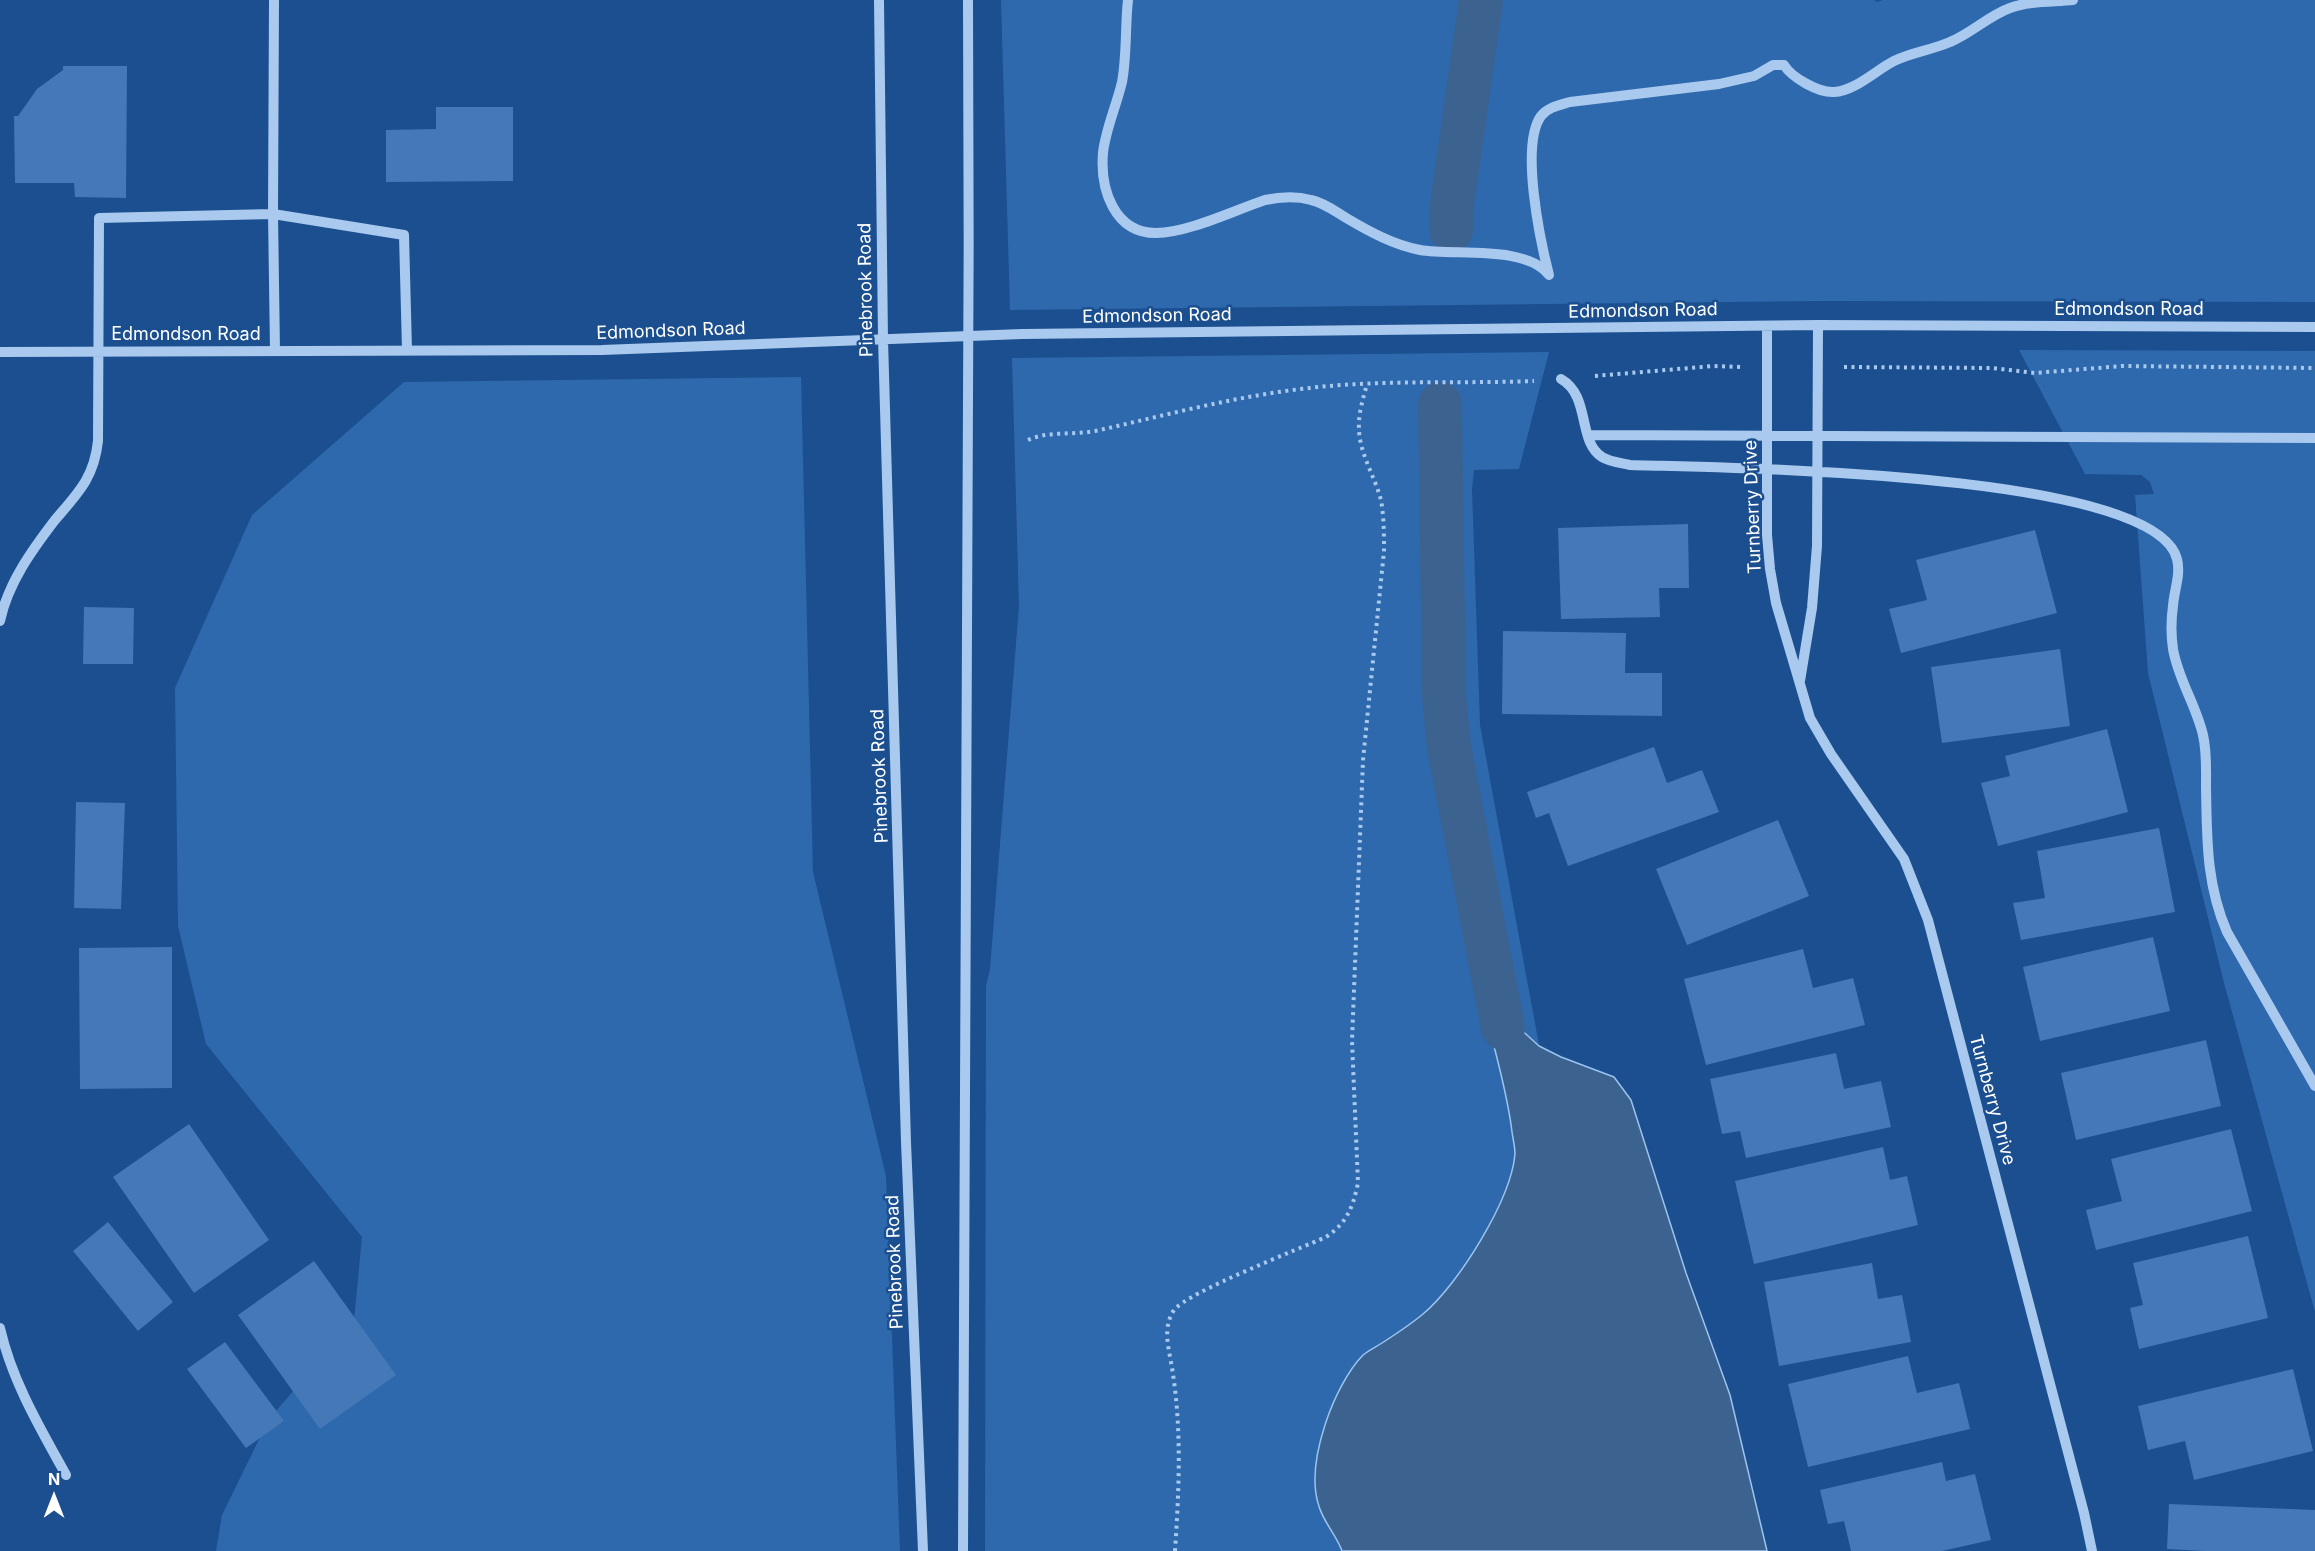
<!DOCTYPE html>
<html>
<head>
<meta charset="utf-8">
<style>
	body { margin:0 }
	#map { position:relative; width:2315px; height:1551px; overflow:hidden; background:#1b4f8f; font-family:Inter,sans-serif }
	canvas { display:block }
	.north { position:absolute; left:24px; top:1467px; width:60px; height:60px; -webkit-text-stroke:4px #1b4f8f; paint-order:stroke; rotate:0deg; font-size:16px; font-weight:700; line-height:24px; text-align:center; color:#fff }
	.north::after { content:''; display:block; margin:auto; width:21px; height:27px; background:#fff; clip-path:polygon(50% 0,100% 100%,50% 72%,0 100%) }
</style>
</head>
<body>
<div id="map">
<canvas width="2315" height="1551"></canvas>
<div class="north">N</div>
</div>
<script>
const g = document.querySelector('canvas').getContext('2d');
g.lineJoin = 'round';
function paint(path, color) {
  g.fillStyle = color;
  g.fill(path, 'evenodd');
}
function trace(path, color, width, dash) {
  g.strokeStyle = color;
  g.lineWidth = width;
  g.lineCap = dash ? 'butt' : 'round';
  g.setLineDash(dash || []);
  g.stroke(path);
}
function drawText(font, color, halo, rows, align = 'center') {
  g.font = font + ' Inter,sans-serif';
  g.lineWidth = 5;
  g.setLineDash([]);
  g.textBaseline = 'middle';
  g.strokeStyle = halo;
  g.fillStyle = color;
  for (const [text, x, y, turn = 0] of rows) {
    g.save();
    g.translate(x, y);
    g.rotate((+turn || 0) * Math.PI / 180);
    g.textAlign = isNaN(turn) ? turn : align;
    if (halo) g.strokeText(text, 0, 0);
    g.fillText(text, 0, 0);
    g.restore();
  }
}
const green = new Path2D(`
	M1001 0H1874L1877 2 1883 0H2315V302L1818 301 1010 310Z
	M2019 350 2315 351V1312L2224 983 2148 673 2135 495 2154 494 2150 482 2141 475 2085 474Z
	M1549 352 1519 469 1474 470 1472 489 1480 725 1539 1045 1561 1057 1614 1077 1631 1100 1686 1273 1730 1395 1767 1551H985L986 986 990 969 1019 606 1012 358Z
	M801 377 813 872 886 1176 900 1551H216L222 1515 269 1419 354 1321 362 1237 206 1044 178 926 175 688 252 515 404 382Z`);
const water = new Path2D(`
	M1517 1026 1539 1046 1561 1057 1614 1077 1631 1100 1686 1273 1730 1395 1767 1551H1342C1336 1534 1322 1521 1318 1503 1306 1461 1334 1385 1363 1355 1369 1350 1376 1347 1382 1343 1396 1334 1411 1324 1423 1314 1458 1285 1511 1200 1515 1154 1515 1147 1513 1139 1512 1132 1508 1097 1498 1063 1490 1030Z`);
const canal = new Path2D(`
	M1451 230 1452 204 1481 0
	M1440 404 1444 696 1449 747 1503 1028`);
const building = new Path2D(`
	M63 66H127L126 198 75 197 74 183H15L14 116H18L37 89 63 70Z
	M436 107H513V181L386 182V130L436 129Z
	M1688 524 1689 588H1659L1660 617 1561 619 1558 528Z
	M2035 530 2057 613 1901 653 1889 609 1927 600 1916 560Z
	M84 607 134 608 133 664H83Z
	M1503 631 1626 633 1625 673H1662V716L1502 714Z
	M2060 649 2070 726 1942 743 1931 667Z
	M2107 729 2128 812 1998 846 1981 783 2010 776 2005 756Z
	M1654 747 1667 783 1702 770 1719 812 1568 866 1549 813 1536 818 1527 792Z
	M76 802 125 803 121 909 74 908Z
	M1778 820 1809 896 1687 945 1656 869Z
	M2159 828 2175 912 2021 940 2013 903 2045 898 2037 851Z
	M2153 937 2170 1011 2040 1041 2023 967Z
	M172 947V1088L80 1089 79 948Z
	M1803 949 1813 988 1853 978 1865 1025 1706 1065 1684 979Z
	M2206 1040 2221 1106 2076 1140 2061 1073Z
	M1836 1053 1844 1089 1881 1081 1891 1127 1746 1158 1740 1131 1722 1134 1710 1079Z
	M189 1124 269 1240 194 1293 113 1177Z
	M2231 1129 2252 1211 2096 1250 2086 1210 2122 1201 2111 1159Z
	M1883 1147 1890 1180 1907 1176 1918 1225 1754 1264 1735 1181Z
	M108 1222 173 1302 138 1331 73 1251Z
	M2248 1236 2268 1318 2139 1349 2130 1308 2143 1305 2133 1263Z
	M314 1261 396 1375 320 1429 238 1315Z
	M1872 1263 1878 1299 1902 1295 1911 1342 1779 1366 1764 1282Z
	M225 1342 284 1421 246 1448 187 1369Z
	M1908 1356 1917 1393 1959 1383 1970 1429 1808 1467 1788 1384Z
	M2293 1369 2313 1451 2194 1480 2185 1441 2148 1450 2138 1406Z
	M1942 1462 1946 1481 1975 1474 1991 1540 1942 1551H1851L1844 1521 1828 1524 1820 1490Z
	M2169 1504 2315 1510V1551H2204L2167 1549Z`);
const path = new Path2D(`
	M1844 367 1992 368 2035 373 2122 366 2315 368
	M1595 376 1713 366 1741 367
	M1028 440C1050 430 1076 436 1100 430 1166 415 1233 397 1301 389 1378 379 1457 384 1534 381
	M1175 1551C1179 1491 1182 1428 1172 1368 1169 1349 1162 1328 1174 1310 1188 1292 1299 1249 1326 1237 1347 1223 1353 1207 1358 1183L1352 1041 1363 760 1384 551C1384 534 1384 517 1381 500 1375 477 1360 454 1359 430 1358 414 1363 399 1367 384`);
const minor = new Path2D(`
	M274 0 273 214 275 351
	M879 0 883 339 906 1142 923 1551
	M1128 0C1125 27 1127 56 1122 82 1117 104 1105 131 1103 153 1100 189 1114 233 1156 233 1188 233 1235 210 1265 200 1280 197 1296 196 1311 200 1325 203 1336 212 1348 219 1370 232 1394 245 1420 250 1454 256 1525 245 1548 274
	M1549 275C1540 240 1520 145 1541 116 1548 107 1560 105 1570 102L1719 84 1754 76 1773 65H1784C1792 78 1819 93 1834 92 1855 91 1876 70 1894 61 1912 52 1932 50 1950 42 1972 33 1988 16 2010 8 2029 1 2052 2 2073 0
	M1767 326V535L1770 569 1776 603 1810 718 1831 754 1904 859 1928 920 2084 1513 2092 1551
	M0 352 602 350 1022 334 1818 325 2315 327
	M1561 379C1591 396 1577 441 1602 457 1610 462 1621 463 1630 465 1714 468 2155 470 2177 559 2181 575 2174 590 2173 606 2171 620 2171 635 2173 649 2178 679 2196 705 2203 735 2207 752 2206 770 2206 787 2207 838 2206 884 2227 932L2315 1086
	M1589 435 2315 438
	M0 621C8 583 32 550 55 520 78 493 94 478 98 441L99 218 273 214 404 235 407 350
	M1800 681 1812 608 1817 546 1818 325
	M0 1328C12 1381 40 1428 66 1475
	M963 1551C963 1034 971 517 968 0`);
const streetNames = [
	["Pinebrook Road",866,290,-91],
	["Edmondson Road",2129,310],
	["Edmondson Road",1643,311,-1],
	["Edmondson Road",1157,316,-1],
	["Edmondson Road",671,331,-2],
	["Edmondson Road",186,335],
	["Turnberry Drive",1753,507,-92],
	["Pinebrook Road",880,776,-92],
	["Turnberry Drive",1992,1100,75],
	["Pinebrook Road",895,1262,-92]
];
paint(green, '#2e69ad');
paint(water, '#3c6290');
trace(water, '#9cc4f0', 1.5);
trace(canal, '#3c6290', 44);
paint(building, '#4478b7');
trace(path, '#a9c9ee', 4, [3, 4.5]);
trace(minor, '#a9c9ee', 10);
drawText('18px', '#fff', '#1b4f8f', streetNames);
</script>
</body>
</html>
